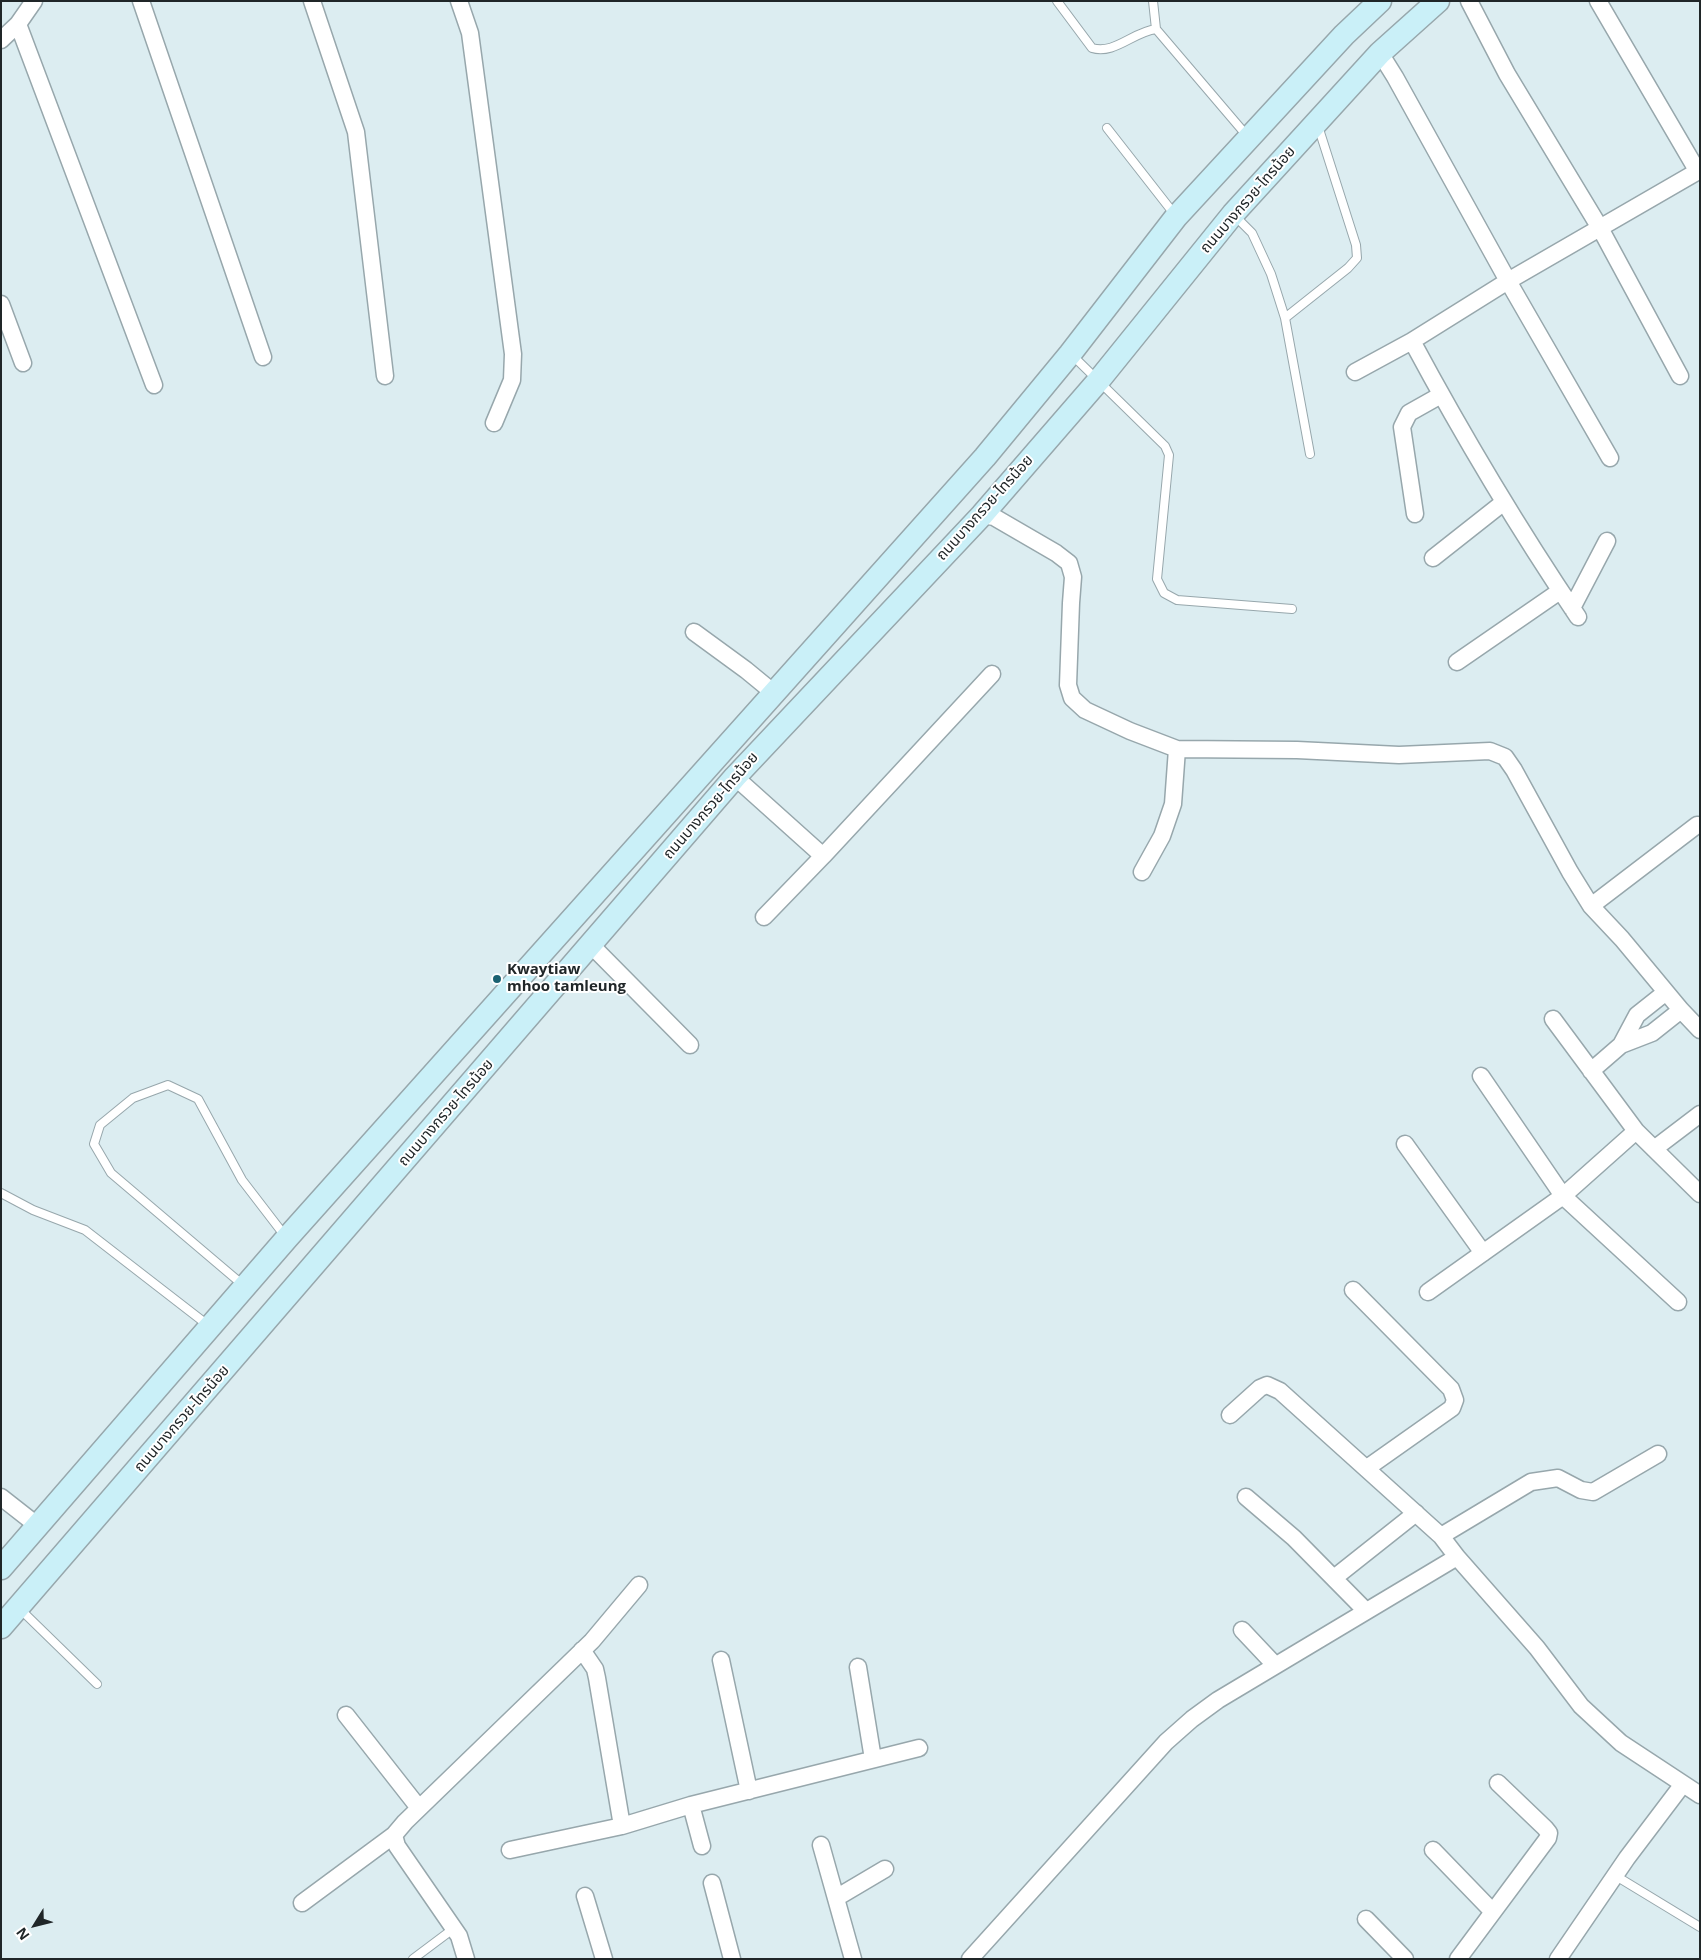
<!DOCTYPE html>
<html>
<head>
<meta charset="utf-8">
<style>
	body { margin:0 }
	#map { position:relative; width:1701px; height:1960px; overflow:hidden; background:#dcedf1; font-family:"Open Sans",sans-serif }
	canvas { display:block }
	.frame { position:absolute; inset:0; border:2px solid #202628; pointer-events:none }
	.north { position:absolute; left:10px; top:1900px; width:50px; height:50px; -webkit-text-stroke:4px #fff; paint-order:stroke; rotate:234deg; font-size:14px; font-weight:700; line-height:20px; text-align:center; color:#202628 }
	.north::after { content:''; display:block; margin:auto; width:18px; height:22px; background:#202628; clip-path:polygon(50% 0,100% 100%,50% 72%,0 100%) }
</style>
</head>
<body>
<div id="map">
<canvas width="1701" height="1960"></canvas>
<div class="frame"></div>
<div class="north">N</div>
</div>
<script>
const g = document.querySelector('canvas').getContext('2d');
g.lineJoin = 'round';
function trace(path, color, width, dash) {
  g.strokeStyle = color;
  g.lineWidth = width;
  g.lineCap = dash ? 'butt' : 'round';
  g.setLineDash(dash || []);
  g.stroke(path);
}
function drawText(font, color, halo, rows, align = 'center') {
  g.font = font + ' "Open Sans","Noto Sans Thai",sans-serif';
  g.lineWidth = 4;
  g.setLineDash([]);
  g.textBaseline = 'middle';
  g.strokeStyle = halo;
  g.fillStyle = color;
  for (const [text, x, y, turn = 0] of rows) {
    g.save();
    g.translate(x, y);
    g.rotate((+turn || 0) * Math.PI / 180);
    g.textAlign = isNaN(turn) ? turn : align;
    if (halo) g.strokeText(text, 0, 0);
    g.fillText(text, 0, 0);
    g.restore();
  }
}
const service = new Path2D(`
	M1057 1 1092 48C1114 55 1133 32 1156 29
	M1153 1 1156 29 1248 137
	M1107 128 1175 215
	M1235 216 1252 233 1271 274 1285 318 1310 454
	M1285 318 1348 268 1357 258 1356 245 1318 126
	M1072 355 1165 446 1169 455 1157 579 1164 593 1177 600 1292 609
	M1 1193 33 1210 85 1230 209 1326
	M243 1285 111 1173 94 1144 100 1125 133 1098 168 1085 198 1099 242 1180 285 1236
	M20 1609 97 1684
	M1616 1876 1700 1927
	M413 1959 453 1929`);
const minor = new Path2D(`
	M141 1 263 357
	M312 1 356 132 385 376
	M459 1 470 33 513 354 512 380 494 423
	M1469 1 1507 74 1600 228 1680 376
	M1598 1 1698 172
	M18 24 154 385
	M1 40 18 24 34 1
	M1380 53 1395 77 1508 281 1610 458
	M1 304 23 363
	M1412 341C1463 436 1518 528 1578 617
	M1355 372 1412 341 1508 281 1700 170
	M1415 514 1402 427 1409 413 1441 395
	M982 515 994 517 1056 553 1069 563 1073 577 1071 603 1068 685 1072 698 1085 710 1130 731 1177 749 1297 750 1399 755 1490 751 1505 757 1514 770 1570 872 1591 906 1622 939 1681 1010 1700 1030
	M1433 558 1504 502
	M1572 608 1607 541
	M694 632 746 670 774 693
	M1457 662 1560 591
	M735 777 823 856 992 674
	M1142 872 1162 836 1173 804 1177 749
	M1591 906 1697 825
	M764 917 823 856
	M591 945 690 1045
	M1553 1019 1636 1131 1700 1194
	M1621 1045 1637 1015 1666 992
	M1591 1071 1621 1045 1652 1033 1681 1010
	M1481 1076 1563 1196 1678 1302
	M1405 1144 1483 1253
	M1654 1149 1700 1114
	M1353 1290 1451 1389 1455 1400 1452 1408 1367 1468
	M1428 1292 1563 1196 1636 1131
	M1230 1415 1260 1388 1267 1385 1280 1391 1441 1536 1457 1557 1537 1648 1581 1706 1621 1743 1700 1795
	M1 1497 38 1526
	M1246 1497 1294 1538 1366 1611
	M1441 1536 1531 1482 1558 1478 1581 1490 1593 1492 1658 1454
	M1334 1578 1416 1513
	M1242 1630 1275 1665
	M582 1650 595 1669 597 1678 622 1826
	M721 1660 749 1791
	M858 1667 873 1759
	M346 1715 419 1808
	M691 1805 702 1846
	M394 1835 397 1846 459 1936 466 1959
	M821 1845 853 1959
	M510 1850 622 1826 691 1805 919 1748
	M1433 1850 1493 1912
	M712 1883 732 1959
	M585 1896 604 1959
	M836 1898 885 1869
	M302 1903 394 1835 405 1822 592 1641 639 1585
	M1366 1919 1405 1959
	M970 1959 1166 1742 1192 1719 1218 1700 1457 1557
	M1458 1959 1548 1838 1549 1833 1545 1828 1498 1783
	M1558 1959 1627 1858 1683 1784`);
const secondary = new Path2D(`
	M1 1568 287 1238 985 457 1070 354 1176 217 1344 35 1380 1
	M1 1627 735 777 982 515 1099 380 1233 214 1380 53 1438 1`);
const markers = [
	[497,979,5,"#1b6272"]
];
const streetNames = [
	["ถนนบางกรวย-ไทรน้อย",1248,200,-49],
	["ถนนบางกรวย-ไทรน้อย",985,508,-48],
	["ถนนบางกรวย-ไทรน้อย",711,806,-49],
	["ถนนบางกรวย-ไทรน้อย",446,1113,-49],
	["ถนนบางกรวย-ไทรน้อย",182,1419,-49]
];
const poiNames = [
	["Kwaytiaw",507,970],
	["mhoo tamleung",507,987]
];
trace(service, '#97a7ac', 10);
trace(minor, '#97a7ac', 19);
trace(secondary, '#97a7ac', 25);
trace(service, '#fff', 8);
trace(minor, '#fff', 16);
trace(secondary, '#caf0f8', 22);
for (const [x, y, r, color] of markers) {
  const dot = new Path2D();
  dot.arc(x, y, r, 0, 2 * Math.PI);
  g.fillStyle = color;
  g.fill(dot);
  trace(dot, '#fff', 2);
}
drawText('15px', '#202628', '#fff', streetNames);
drawText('bold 15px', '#202628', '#fff', poiNames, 'left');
</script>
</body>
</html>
